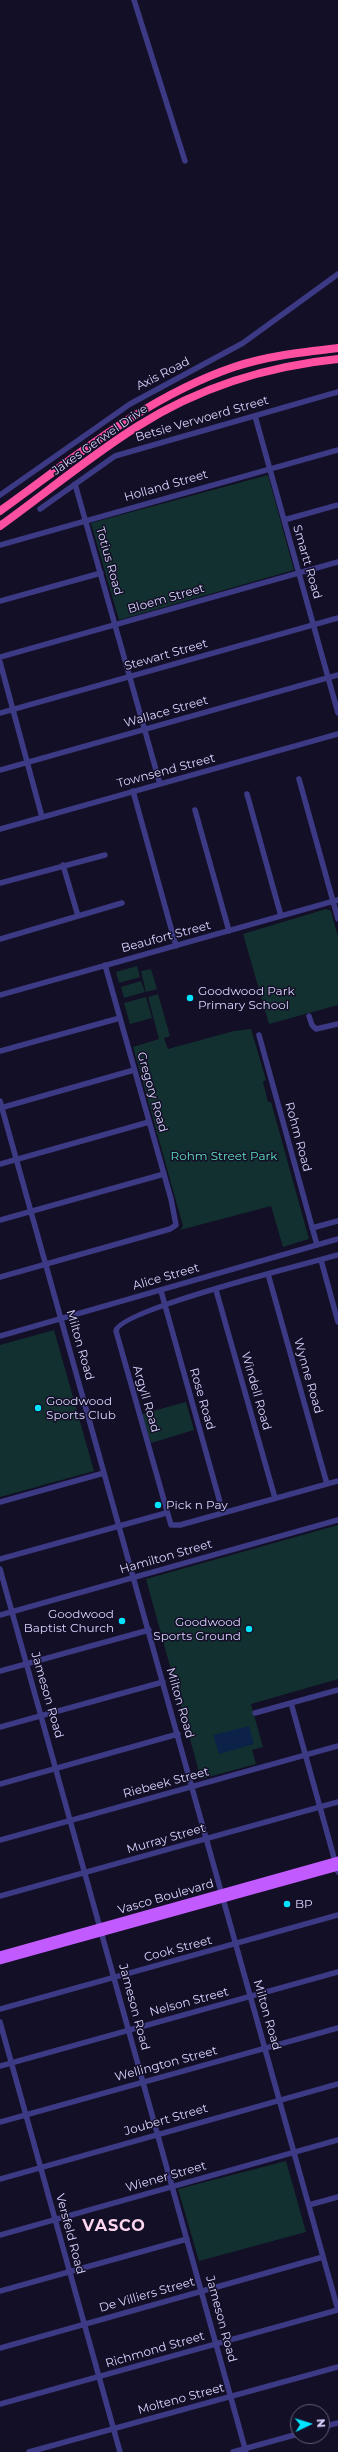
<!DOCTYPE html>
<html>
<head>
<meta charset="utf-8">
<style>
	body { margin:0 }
	#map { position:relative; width:338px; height:2452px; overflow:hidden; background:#130f26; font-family:Montserrat,sans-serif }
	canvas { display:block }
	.north { position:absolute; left:290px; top:2404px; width:40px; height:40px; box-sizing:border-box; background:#130f26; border:1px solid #625e7d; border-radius:50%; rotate:86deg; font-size:11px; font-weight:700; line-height:16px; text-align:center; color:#d9d4ff }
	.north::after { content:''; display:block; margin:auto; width:14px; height:18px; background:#00e5ff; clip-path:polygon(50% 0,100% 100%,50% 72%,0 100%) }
</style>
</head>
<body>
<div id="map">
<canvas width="338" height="2452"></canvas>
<div class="north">N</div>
</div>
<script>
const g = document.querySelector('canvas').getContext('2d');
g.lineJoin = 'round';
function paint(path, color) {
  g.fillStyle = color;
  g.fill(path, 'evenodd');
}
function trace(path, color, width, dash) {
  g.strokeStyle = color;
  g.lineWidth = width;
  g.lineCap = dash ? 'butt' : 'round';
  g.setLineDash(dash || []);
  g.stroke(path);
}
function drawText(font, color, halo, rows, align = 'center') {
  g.font = font + ' Montserrat,sans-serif';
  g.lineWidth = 3;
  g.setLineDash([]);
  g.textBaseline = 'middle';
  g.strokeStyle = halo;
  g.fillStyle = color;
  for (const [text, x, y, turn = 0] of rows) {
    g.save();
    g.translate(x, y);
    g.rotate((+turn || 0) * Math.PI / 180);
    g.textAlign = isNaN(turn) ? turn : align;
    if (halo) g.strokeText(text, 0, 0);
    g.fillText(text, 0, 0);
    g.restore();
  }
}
const green = new Path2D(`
	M268 475 294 570 119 620 91 523Z
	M326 909 331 911 338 937V1005L269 1024 243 934Z
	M137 966 140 977 119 983 116 972Z
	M151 969 157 989 146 992 141 971Z
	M141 981 145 992 124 998 121 987Z
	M158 994 170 1036 164 1038 168 1049 234 1031 251 1029 266 1080 263 1082 268 1102H271L309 1239 283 1247 271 1206 180 1230 183 1226 133 1047 159 1039 148 997Z
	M146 997 152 1018 130 1024 124 1003Z
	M54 1330 94 1471 0 1497V1345Z
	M186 1402 194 1430 151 1443 142 1414Z
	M338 1525V1679L251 1704 263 1747 252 1750 256 1764 201 1779 146 1579Z
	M286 2161 306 2232 199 2261 178 2189Z`);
const water = new Path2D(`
	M249 1726 254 1744 219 1754 213 1735Z`);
const minor = new Path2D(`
	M134 0 185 161
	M255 416 338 713
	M75 484 160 784
	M0 495 130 404 243 343 338 274
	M40 509 115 456 338 392
	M284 520 338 505
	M0 545 338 450
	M0 601 101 573
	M0 657 338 562
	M0 662 42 817
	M0 713 338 618
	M0 770 338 675
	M299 779 338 919
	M133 791 176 946
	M247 794 281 916
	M195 810 229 931
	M0 829 338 734
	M63 865 78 916
	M0 883 105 855
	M0 939 122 903
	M0 995 338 900
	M309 1016 312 1025 316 1029 338 1024
	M259 1035 317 1245
	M0 1051 120 1018
	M0 1101 338 2310
	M0 1108 134 1070
	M0 1164 149 1122
	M0 1220 164 1174
	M312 1228 338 1221
	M338 1255C310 1263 118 1310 116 1331L171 1525H180L338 1481
	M321 1260 338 1322
	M268 1274 327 1484
	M0 1277 170 1229 176 1225 171 1199 105 965
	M216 1290 275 1498
	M161 1291 223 1513
	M0 1336 338 1239
	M0 1502 104 1473
	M0 1559 166 1513
	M0 1569 246 2452
	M0 1615 338 1520
	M0 1671 149 1630
	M291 1703 338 1872
	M255 1713 338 1690
	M0 1727 163 1682
	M0 1784 178 1734
	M0 1840 338 1746
	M0 1896 338 1802
	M0 2009 338 1915
	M0 2022 120 2452
	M0 2066 338 1972
	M0 2122 338 2028
	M0 2179 338 2084
	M309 2205 338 2197
	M0 2235 338 2140
	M0 2291 187 2239
	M0 2348 323 2257
	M0 2404 338 2310
	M322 2427 338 2423
	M29 2452 338 2367
	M233 2452 298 2434`);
const major = new Path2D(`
	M0 1955 338 1860
	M0 1961 338 1867`);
const highway = new Path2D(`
	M0 511C74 458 146 397 234 367 267 356 303 352 338 348
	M0 526C46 493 90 456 138 426 198 388 268 366 338 359`);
const markers = [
	[190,998,4,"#00e5ff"],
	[38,1408,4,"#00e5ff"],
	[158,1505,4,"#00e5ff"],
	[122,1621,4,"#00e5ff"],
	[249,1629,4,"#00e5ff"],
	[287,1904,4,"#00e5ff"]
];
const streetNames = [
	["Axis Road",163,374,-27],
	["Betsie Verwoerd Street",202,419,-16],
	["Jakes Gerwel Drive",100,440,-35],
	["Holland Street",166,486,-16],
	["Totius Road",109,561,74],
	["Smartt Road",307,562,74],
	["Bloem Street",166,599,-16],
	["Stewart Street",166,655,-16],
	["Wallace Street",166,712,-16],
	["Townsend Street",166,771,-15],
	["Beaufort Street",166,937,-15],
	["Gregory Road",152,1092,74],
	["Rohm Road",298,1137,75],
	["Alice Street",166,1277,-16],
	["Milton Road",80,1345,74],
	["Wynne Road",308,1376,74],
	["Windell Road",256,1391,74],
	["Argyll Road",146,1399,74],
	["Rose Road",202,1399,74],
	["Hamilton Street",166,1557,-16],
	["Jameson Road",47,1695,74],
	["Milton Road",180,1703,74],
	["Riebeek Street",166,1783,-15],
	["Murray Street",166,1839,-16],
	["Vasco Boulevard",166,1897,-16],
	["Cook Street",178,1949,-15],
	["Nelson Street",189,2002,-15],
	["Jameson Road",134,2007,75],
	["Milton Road",267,2015,74],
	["Wellington Street",166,2064,-15],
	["Joubert Street",166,2120,-16],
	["Wiener Street",166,2177,-16],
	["Versfeld Road",70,2234,75],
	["De Villiers Street",147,2295,-16],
	["Jameson Road",221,2319,75],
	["Richmond Street",155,2350,-16],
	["Molteno Street",181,2399,-15]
];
const poiNames = [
	["Goodwood Park",198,991],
	["Primary School",198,1005],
	["Goodwood",46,1401],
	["Sports Club",46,1415],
	["Pick n Pay",166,1505],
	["Goodwood",114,1614,"right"],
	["Baptist Church",114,1628,"right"],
	["Goodwood",241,1622,"right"],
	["Sports Ground",241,1636,"right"],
	["BP",295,1904]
];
const parkNames = [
	["Rohm Street Park",224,1156]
];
const districtNames = [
	["VASCO",114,2226]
];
paint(green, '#12302f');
paint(water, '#0c2248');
trace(minor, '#3d3a85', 5.5);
trace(major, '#c25bff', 7);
trace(highway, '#ff4fa3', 8);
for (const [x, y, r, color] of markers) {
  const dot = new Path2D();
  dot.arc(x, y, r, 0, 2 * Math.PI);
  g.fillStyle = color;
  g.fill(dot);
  trace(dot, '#130f26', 1.5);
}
drawText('12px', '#d9d4ff', '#130f26', streetNames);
drawText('12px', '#d9d4ff', '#130f26', poiNames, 'left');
drawText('12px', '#5fe0c0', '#130f26', parkNames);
g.letterSpacing = '1px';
drawText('bold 16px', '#ffd6f0', '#130f26', districtNames);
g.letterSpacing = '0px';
</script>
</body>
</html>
